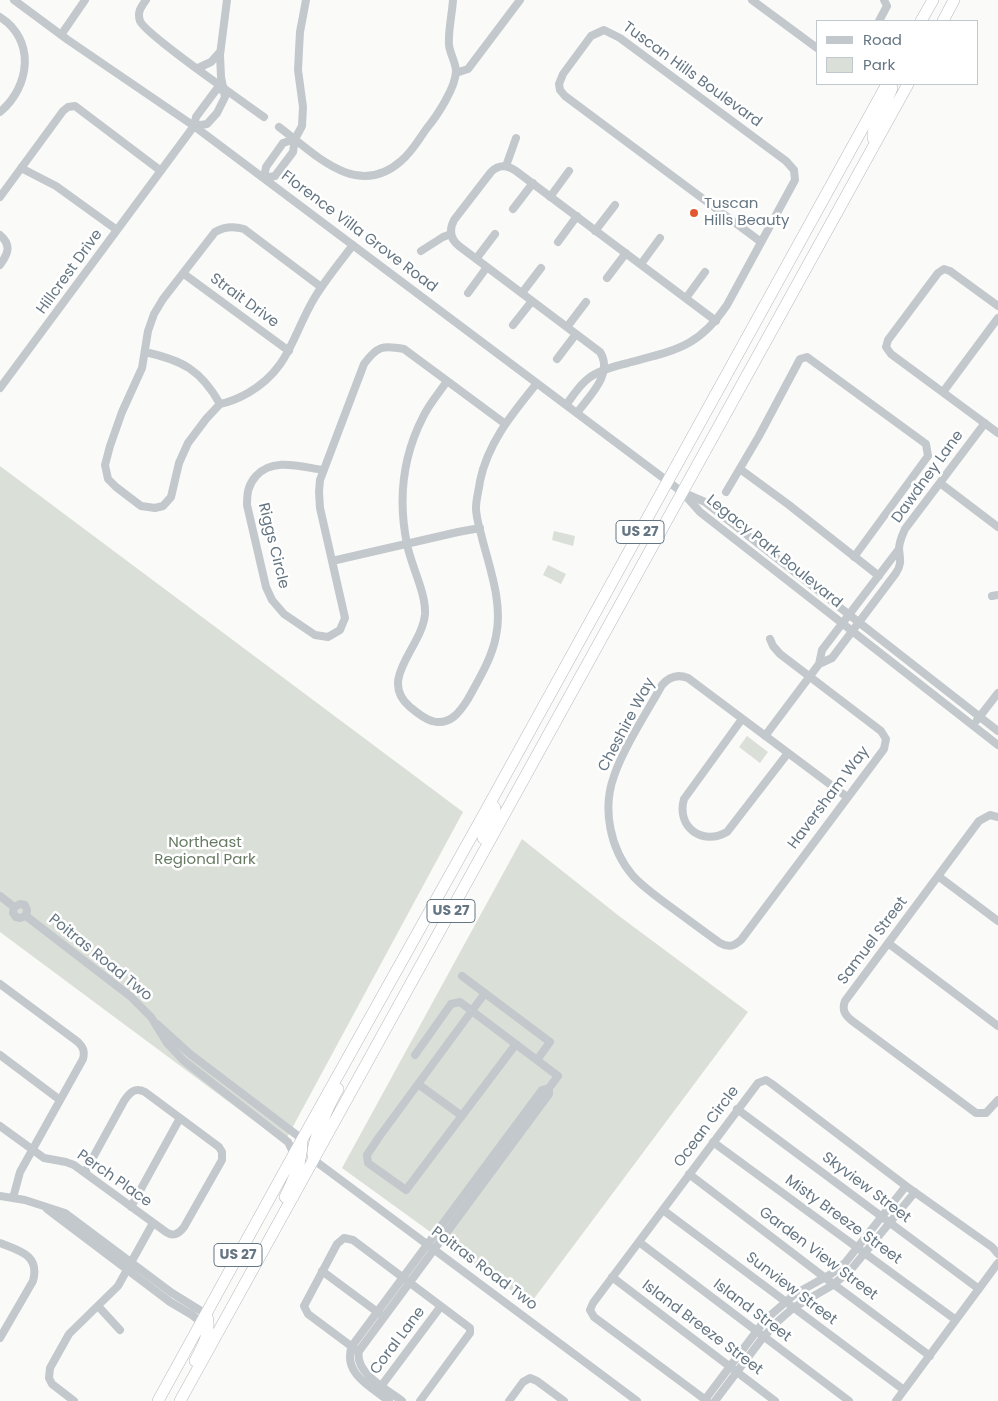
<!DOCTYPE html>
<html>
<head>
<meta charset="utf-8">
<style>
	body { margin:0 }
	#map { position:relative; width:998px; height:1401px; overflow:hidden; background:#fafaf8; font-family:Poppins,sans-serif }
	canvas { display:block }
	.legend { position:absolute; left:816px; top:20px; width:162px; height:65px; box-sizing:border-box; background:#fff; border:1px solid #c1c8cd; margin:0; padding:6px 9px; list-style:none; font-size:15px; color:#657683 }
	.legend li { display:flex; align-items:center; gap:10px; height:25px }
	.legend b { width:25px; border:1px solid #c1c8cd }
</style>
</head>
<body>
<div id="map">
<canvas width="998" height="1401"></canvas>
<ul class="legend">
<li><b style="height:6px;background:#c3c8cc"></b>Road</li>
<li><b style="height:14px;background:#dadfd7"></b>Park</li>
</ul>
</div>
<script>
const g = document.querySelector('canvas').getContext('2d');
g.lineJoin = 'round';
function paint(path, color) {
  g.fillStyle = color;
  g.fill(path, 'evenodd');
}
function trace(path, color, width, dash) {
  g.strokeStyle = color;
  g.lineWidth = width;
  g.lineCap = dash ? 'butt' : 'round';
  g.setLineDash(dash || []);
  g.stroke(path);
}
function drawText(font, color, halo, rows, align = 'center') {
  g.font = font + ' Poppins,sans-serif';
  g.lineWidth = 5;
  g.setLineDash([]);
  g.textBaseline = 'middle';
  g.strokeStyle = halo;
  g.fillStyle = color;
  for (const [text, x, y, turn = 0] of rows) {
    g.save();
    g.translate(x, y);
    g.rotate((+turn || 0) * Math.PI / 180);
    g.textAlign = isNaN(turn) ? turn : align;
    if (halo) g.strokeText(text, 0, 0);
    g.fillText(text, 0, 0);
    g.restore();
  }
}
const green = new Path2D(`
	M0 466 463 812 284 1143 0 932Z
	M554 531 575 536 573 546 552 540Z
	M548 565 566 574 561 584 543 575Z
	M747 736 768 752 760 763 739 747Z
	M522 839 619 916 748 1012 530 1304 342 1168Z`);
const minor = new Path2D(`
	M14 0 68 40 194 126 682 492 705 502 998 731
	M146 0C141 7 137 12 140 21 146 35 245 103 264 117
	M752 0 817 48
	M0 17C36 40 30 87 0 112
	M879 21 887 6 884 0
	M61 35 85 0
	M198 68 211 62 220 52
	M456 73 468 69 520 0
	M194 126 207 124 217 113 225 97 221 77 220 55 227 0
	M279 127C315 154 357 200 401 161 412 152 419 139 427 128 437 116 456 87 456 71 456 63 450 54 449 45 448 31 452 15 453 0
	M295 139 283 143 266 167 264 178 275 176 293 152 295 139 302 126 303 107 298 70 299 50 300 32 306 0
	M506 166 516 138
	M21 168 56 186 117 230
	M0 197 63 111 68 107 75 106 161 171
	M550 197 569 171
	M513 209 533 183
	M595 231 615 205
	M0 235C12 245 8 254 0 265
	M558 242 577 216
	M421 251 443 237 451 234
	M476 259 495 234
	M641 264 660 238
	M184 274 289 351
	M607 278 626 253
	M321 287 244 229C234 226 225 226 215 232L163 299 154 314 148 331 142 368 122 412 110 446 105 465 108 479 116 487 141 506 155 508 163 506 171 497 179 463 188 443 206 419 220 404C231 402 239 398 248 393 290 369 292 335 315 297 326 279 340 262 353 245
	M468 293 487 267
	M522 293 541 268
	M686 298 705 272
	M998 306 950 271 944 269 938 273 888 340 886 347 891 354 998 433
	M513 325 532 301
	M567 327 586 302
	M145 352C182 360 201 370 220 404
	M557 359 576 334
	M447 381C439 393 429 404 423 417 403 456 398 500 407 544 411 566 426 592 425 614 422 648 377 679 410 707 416 712 424 719 432 721 450 726 460 712 468 699 479 679 492 658 496 636 503 604 490 569 482 538 480 529 476 518 476 508 476 499 479 490 480 481 488 442 513 413 537 383
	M0 388 194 126 196 117 216 90 224 88
	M943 392 998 318
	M566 405C573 396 579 385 589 378 599 370 615 366 628 363 675 350 698 348 727 305L795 180 794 170 786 161 620 38 604 30 591 36 563 74 559 84 560 90 565 96 761 242
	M577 413C589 396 614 374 600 352L459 246C450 239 449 230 454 220L491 172C499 164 507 165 516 171L716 321
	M740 469 789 505 879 576
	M323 470C301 467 273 457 256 476 248 485 247 493 247 505L266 587 272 600 284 614 315 635 328 637 340 630 345 618 320 508 319 492 320 480 364 364C377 346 383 345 404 349L504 423
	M940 483 998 527
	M726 492 759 436 800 359 807 357 926 444 928 456 854 557
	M684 494 700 512 998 745
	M332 561 458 532 480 528
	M992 596 998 595
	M770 639 773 646 780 654 881 731 886 739 884 749 741 940C734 946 729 948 720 943 703 931 686 918 668 905 656 896 643 887 633 876 610 849 602 809 614 776 624 747 647 712 662 685 669 677 678 674 688 678L847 797
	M819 664 832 658 896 573C902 564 900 559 899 549 899 542 902 536 905 529L985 423
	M742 719 684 799C676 827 702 846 727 832L788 753
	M977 720 998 693
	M765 736 819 664 822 650 899 549
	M998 817 990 815 979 821 845 1001C842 1009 844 1014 851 1020L976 1113H986L998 1100
	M938 876 998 921
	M0 896 14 907
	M14 907 20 904 25 905 27 910 26 916
	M14 907 13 913 16 917 20 918 26 916
	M26 916 130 996 151 1017 167 1043 184 1061 288 1142 294 1154
	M888 943 998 1026
	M462 976 550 1042 537 1060
	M0 984 78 1042C83 1047 85 1051 83 1059L20 1172 13 1198
	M485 993 379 1137 367 1155 368 1163 406 1190 516 1044
	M157 1024 190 1054 302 1139
	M0 1055 60 1100
	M415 1055 451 1004 460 1002 558 1076 549 1088
	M418 1084 462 1116
	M737 1109 979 1289
	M0 1126 44 1158 66 1162 74 1165 166 1232C173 1237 179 1234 184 1227L222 1160V1152L219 1147 145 1092C135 1087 130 1092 124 1101L85 1172
	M713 1142 956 1320
	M314 1160 637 1401
	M689 1174 824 1277 930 1356
	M0 1196 25 1200 65 1213 172 1293 206 1314
	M131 1207 180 1118
	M47 1209 170 1302 192 1315 201 1322
	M663 1210 904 1390
	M639 1242 849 1401
	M0 1243C20 1251 40 1255 33 1281L0 1338
	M322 1271 380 1314
	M612 1277 775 1401
	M98 1306 120 1330
	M355 1349 308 1314 304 1306 337 1244 344 1238 353 1240 470 1328V1333L467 1337 420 1401
	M379 1389 441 1306
	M74 1401 52 1384 49 1378 50 1368 69 1334 118 1286 153 1223
	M389 1401C371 1387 342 1373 352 1346L542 1090 549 1088V1094L359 1351C354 1373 388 1390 402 1401
	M509 1401 523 1382 530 1378 537 1381 564 1401
	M704 1401 765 1320 795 1294 831 1274 845 1263 906 1186
	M707 1401 594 1317 590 1310 593 1303 758 1083 766 1080 772 1084 906 1186 992 1247 998 1254
	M715 1401 761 1340 776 1323 793 1308 831 1286 849 1272 915 1192
	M896 1401 998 1263`);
const highway = new Path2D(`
	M921 21 933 0
	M943 21 954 0
	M873 138V133L892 88
	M483 838 493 818 495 808 491 803
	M313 1155C311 1143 331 1101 338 1089
	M285 1197C294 1178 302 1163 302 1141
	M195 1361C202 1348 213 1328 206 1314
	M158 1401 294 1154 484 814 887 84
	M180 1401 908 84`);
const markers = [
	[694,213,5,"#e4572e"]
];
const shields = [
	[640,532,48],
	[451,911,48],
	[238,1255,48]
];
const shieldNames = [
	["US 27",640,532],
	["US 27",451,911],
	["US 27",238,1255]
];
const streetNames = [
	["Tuscan Hills Boulevard",692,75,36],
	["Florence Villa Grove Road",359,232,37],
	["Hillcrest Drive",70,272,-54],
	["Strait Drive",244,301,36],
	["Dawdney Lane",928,477,-54],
	["Riggs Circle",273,546,76],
	["Legacy Park Boulevard",774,552,39],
	["Cheshire Way",627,725,-62],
	["Haversham Way",829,798,-53],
	["Samuel Street",873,941,-53],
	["Poitras Road Two",100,958,39],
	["Ocean Circle",707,1127,-53],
	["Perch Place",114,1179,35],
	["Skyview Street",866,1188,37],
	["Misty Breeze Street",843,1220,36],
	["Garden View Street",818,1254,37],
	["Poitras Road Two",484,1269,37],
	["Sunview Street",791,1289,37],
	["Island Street",752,1311,37],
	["Island Breeze Street",702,1328,37],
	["Coral Lane",398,1341,-53]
];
const poiNames = [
	["Tuscan",704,204],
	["Hills Beauty",704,221]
];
const parkNames = [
	["Northeast",205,843],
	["Regional Park",205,860]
];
paint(green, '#dadfd7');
trace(highway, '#b4b9bd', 12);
trace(minor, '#c3c8cc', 8);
trace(highway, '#fff', 11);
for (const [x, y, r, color] of markers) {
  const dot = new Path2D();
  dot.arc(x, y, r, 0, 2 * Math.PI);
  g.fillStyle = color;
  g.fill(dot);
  trace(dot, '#fff', 2);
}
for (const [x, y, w] of shields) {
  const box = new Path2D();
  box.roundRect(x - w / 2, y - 11.5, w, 23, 4);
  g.fillStyle = '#fff';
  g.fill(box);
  trace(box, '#657683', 1);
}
drawText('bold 14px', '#657683', null, shieldNames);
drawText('15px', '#657683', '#fff', streetNames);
drawText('15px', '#657683', '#fff', poiNames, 'left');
drawText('15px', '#687a64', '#fff', parkNames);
</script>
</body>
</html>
